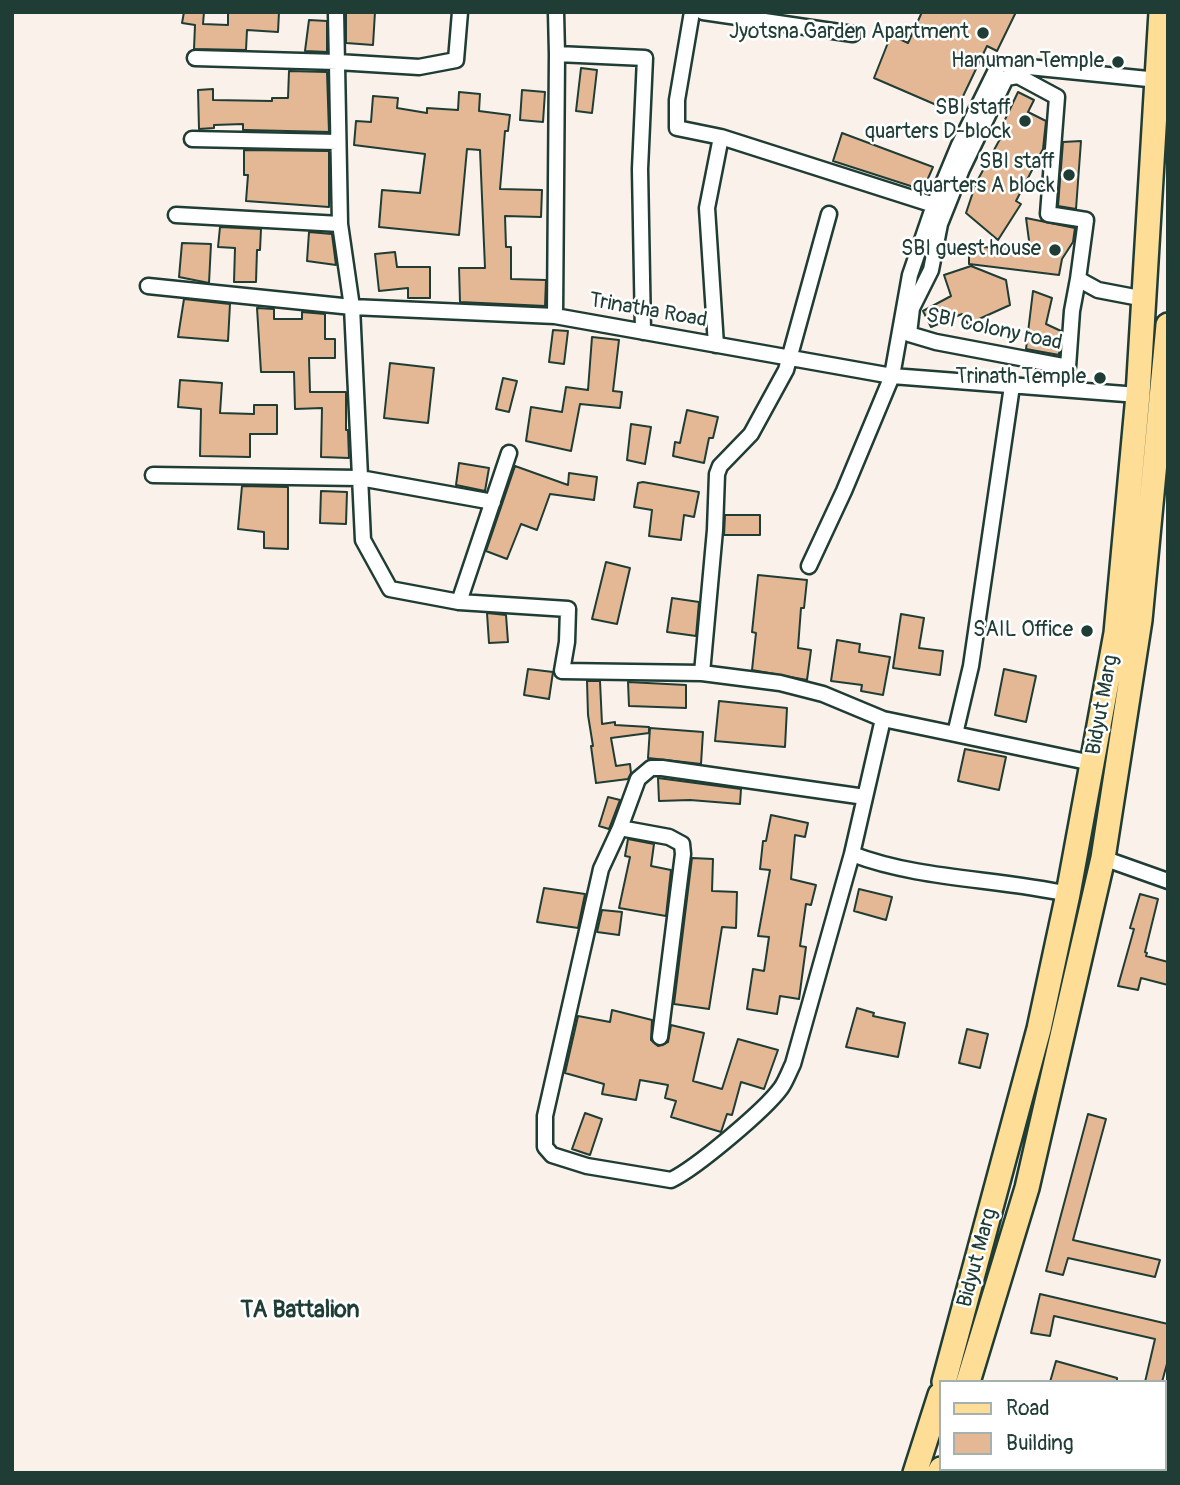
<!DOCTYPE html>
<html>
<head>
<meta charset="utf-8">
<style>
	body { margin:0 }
	#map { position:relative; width:1180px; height:1485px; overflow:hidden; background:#faf1ea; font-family:Pangolin,sans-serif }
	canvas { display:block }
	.frame { position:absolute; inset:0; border:14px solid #1f3d34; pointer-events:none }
	.legend { position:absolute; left:939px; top:1380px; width:228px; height:91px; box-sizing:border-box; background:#fff; border:2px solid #a5b1ae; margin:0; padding:9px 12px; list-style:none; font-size:21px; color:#1f3d34 }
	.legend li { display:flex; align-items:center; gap:14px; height:35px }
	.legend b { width:35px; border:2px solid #a5b1ae }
</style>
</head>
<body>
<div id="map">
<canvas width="1180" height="1485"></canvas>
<div class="frame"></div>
<ul class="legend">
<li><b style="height:9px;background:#fedd96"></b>Road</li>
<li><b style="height:19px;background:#e4b795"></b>Building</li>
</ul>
</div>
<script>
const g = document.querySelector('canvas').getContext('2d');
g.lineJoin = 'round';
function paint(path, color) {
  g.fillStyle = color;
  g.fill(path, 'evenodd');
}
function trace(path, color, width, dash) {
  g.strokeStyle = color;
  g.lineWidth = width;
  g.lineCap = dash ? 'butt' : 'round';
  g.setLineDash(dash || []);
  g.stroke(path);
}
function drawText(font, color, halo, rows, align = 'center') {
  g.font = font + ' Pangolin,sans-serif';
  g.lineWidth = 5;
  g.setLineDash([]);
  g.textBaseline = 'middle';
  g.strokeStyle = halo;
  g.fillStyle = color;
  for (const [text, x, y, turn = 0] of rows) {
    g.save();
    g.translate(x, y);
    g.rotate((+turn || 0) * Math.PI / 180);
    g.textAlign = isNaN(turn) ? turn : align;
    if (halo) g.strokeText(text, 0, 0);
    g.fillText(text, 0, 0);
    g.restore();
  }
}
const building = new Path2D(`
	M184 12H204L203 24 228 25V12H279L278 32 247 30 246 50 194 49 195 25 182 23Z
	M346 12H375L373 45 346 43Z
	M922 12H1016L997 51 987 46 955 113 874 78 891 35 908 43Z
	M309 20 327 21V52L305 51Z
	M581 68 597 70 592 113 576 111Z
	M289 71 327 72 329 132 245 130H243V124L214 125V128L199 129 198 90 213 89V100L272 101V98H288Z
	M522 90 545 92 543 122 520 120Z
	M459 92 480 94 479 111 510 115 508 131H505L500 189 542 190 541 217 505 216 506 247H511V279L546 280 545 306 460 302 459 268H485L480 150 467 149 459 235 379 227 382 190 420 193 425 154 354 145 356 121 371 122 373 96 398 98 397 108 427 113V108L458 110Z
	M1018 92 1034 100 1028 112 1046 121 1043 149 1016 201 1021 204 998 240 966 213 976 183 1006 128 1002 126Z
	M842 133 933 167 923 190 833 161Z
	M1081 141 1076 209 1058 206 1063 142Z
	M244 150 329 151V207L246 201 248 175H244Z
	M1026 218 1075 228 1073 242 1062 259 1059 275 969 264V247L1030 248Z
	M220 227 261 229 260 250H257L256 282H234L235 248 218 247Z
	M309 232 332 234 336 265 307 261Z
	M182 243 211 244 209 283 179 277Z
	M395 252 397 267H430V298H408V288L379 291 375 254Z
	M971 266 1006 280 1010 305 968 324 962 314 931 327 923 311 951 296 944 275Z
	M1033 291 1052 298 1046 324 1061 331 1059 355 1026 349Z
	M184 299 230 304 228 341 178 337Z
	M257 308 274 309V319H302V312L325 314V339H335V358H309L310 392H346V430H348L349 458 321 457 322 408 295 409 294 372H261Z
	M553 330 568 331 564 364 549 362Z
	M592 337 619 340 613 391 622 392 620 408 580 404 571 451 526 441 531 407 562 412 566 387 588 390Z
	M390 363 434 368 428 423 384 418Z
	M503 378 517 381 509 412 496 409Z
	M180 380 222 383 220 413 254 414V405H277V434H250V457L200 456 201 409 178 407Z
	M687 410 718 417 713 438H709L704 463 673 456 675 442 680 443Z
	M631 424 651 427 645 464 627 460Z
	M459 463 489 468 485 491 456 485Z
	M515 466 568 485 569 473 597 477 594 500 550 494 537 530 521 524 507 559 486 551Z
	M643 482 699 492 694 517 684 515 681 540 649 536 652 510 634 507 638 483Z
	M242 486 288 487V549L264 548V532L238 529Z
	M321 491 347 492 346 524 320 523Z
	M725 515H760V535H724Z
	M606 562 630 568 617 624 592 619Z
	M758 575 807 580 804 608H801L798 648 811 650 807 680 752 670 756 633 752 632Z
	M672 598 699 602 696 636 667 632Z
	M487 613 506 615 508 642 489 643Z
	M901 614 924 618 919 648 943 651 940 675 893 668Z
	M837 640 860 644 859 652 890 657 883 695 861 691 862 685 831 681Z
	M528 669 553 672 549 699 524 695Z
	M1004 669 1036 676 1026 722 995 715Z
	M587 681H600L602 724 615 722V725L649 727V733L611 738 616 766 630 764 631 773 628 779 596 783 591 746H593L588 715Z
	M628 682 686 685V708L629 706Z
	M719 701 787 708 785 747 715 741Z
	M650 728 703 732 701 764 648 758Z
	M965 749 1006 757 999 790 958 781Z
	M658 778 741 789 740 804 690 800 659 801Z
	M608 797 620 800 609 829 599 826Z
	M771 815 808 823 805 837 795 835 791 879 816 885 811 905 806 904 800 946 806 947 799 999 780 996 777 1014 747 1009 753 969 764 971 769 937 758 936 770 870 760 869 763 841H766Z
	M628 839 654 844 651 866 671 870 666 916 619 908 630 857 625 856Z
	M692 858 713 859 712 891 737 892 736 928 722 927 709 1009 674 1004Z
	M544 888 585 894 578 928 537 922Z
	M859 889 892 897 886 920 854 911Z
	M1140 894 1158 899 1145 952 1147 953 1146 956 1168 962V985L1141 978 1138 990 1118 986 1134 929 1130 928Z
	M602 910 622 912 619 935 597 932Z
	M857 1008 874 1013 873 1016 905 1023 898 1057 846 1047Z
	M612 1010 652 1020 651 1040 658 1046 668 1042 671 1025 704 1033 693 1081 722 1089 738 1039 778 1050 764 1089 741 1082 732 1115 727 1114 721 1132 671 1117 676 1101 665 1098 668 1085 640 1080 636 1100 602 1094 604 1084 565 1073 578 1016 610 1022Z
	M967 1029 988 1034 980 1068 959 1063Z
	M585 1113 602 1119 590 1155 572 1149Z
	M1088 1114 1106 1119 1073 1240 1160 1260 1155 1277 1068 1258 1063 1275 1046 1271Z
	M1040 1294 1168 1324V1360L1162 1382H1145L1155 1339 1054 1316 1050 1336 1031 1333Z
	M1056 1361 1117 1378V1382H1050Z`);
const minor = new Path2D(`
	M336 12 340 224 352 307 363 540 390 589 459 602 568 609 567 642 562 671 702 673 780 683 823 694 883 719 955 734
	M556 12 557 54 645 58 640 169 643 332
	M692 12 677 100V128L721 137 707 208 716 345
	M703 12 853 34
	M195 58 337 62 419 67 456 60 460 12
	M721 137 934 205
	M192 139 338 142
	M176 215 340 224
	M1078 279 1072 311 1068 367 936 342 909 334 912 308 931 270 940 224 962 169 1006 78 1018 76 1057 97 1048 214 1086 220 1078 279 1098 290 1145 299
	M148 286 352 307 555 316 892 376 1138 395
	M555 316 557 54
	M1012 386 971 666 955 734 1092 763
	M153 475 360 478 493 502
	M809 566 844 491 892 376 910 275 934 205 959 145 999 64 1158 80
	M459 602 509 453
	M702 673 715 530 717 474 720 466 751 434 786 370 829 214
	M883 719 852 854C920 880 997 878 1068 894
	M620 828 669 837 682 844 683 854 660 1037
	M852 854 793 1064C789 1072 786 1081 781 1088 765 1110 696 1168 671 1180L587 1166 552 1155 545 1147V1116L601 869 620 828 638 779 651 768H662L865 797
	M1103 858 1168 881
	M1164 1446 1168 1447`);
const primary = new Path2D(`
	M944 1382 1039 1029 1068 894 1116 633 1138 395 1161 12
	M968 1382 1027 1188 1103 858 1140 620 1168 325
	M915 1473 940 1395
	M939 1473 941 1469`);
const markers = [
	[983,33,7,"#1f3d34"],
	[1118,62,7,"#1f3d34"],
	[1025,121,7,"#1f3d34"],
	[1069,175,7,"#1f3d34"],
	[1055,250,7,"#1f3d34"],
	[1100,378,7,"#1f3d34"],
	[1087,631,7,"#1f3d34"]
];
const poiNames = [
	["Jyotsna Garden Apartment",969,33],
	["Hanuman Temple",1104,62],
	["SBI staff",1011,109],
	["quarters D-block",1011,133],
	["SBI staff",1055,163],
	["quarters A block",1055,187],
	["SBI guest house",1041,250],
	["Trinath Temple",1086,378],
	["SAIL Office",1073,631]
];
const streetNames = [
	["Trinatha Road",648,311,10],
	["SBI Colony road",994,330,12],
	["Bidyut Marg",1103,705,-80],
	["Bidyut Marg",978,1258,-75]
];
const neighbourhoodNames = [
	["TA Battalion",300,1311]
];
paint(building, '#e4b795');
trace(building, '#1f3d34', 2);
trace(minor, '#1f3d34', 19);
trace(primary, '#1f3d34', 28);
trace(minor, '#fff', 14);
trace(primary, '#fedd96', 23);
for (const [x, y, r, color] of markers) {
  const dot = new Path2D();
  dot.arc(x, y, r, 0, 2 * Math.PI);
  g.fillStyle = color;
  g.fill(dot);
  trace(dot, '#fff', 2.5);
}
drawText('21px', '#1f3d34', '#fff', poiNames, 'right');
drawText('21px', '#1f3d34', '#fff', streetNames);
drawText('bold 23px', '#1f3d34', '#fff', neighbourhoodNames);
</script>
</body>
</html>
